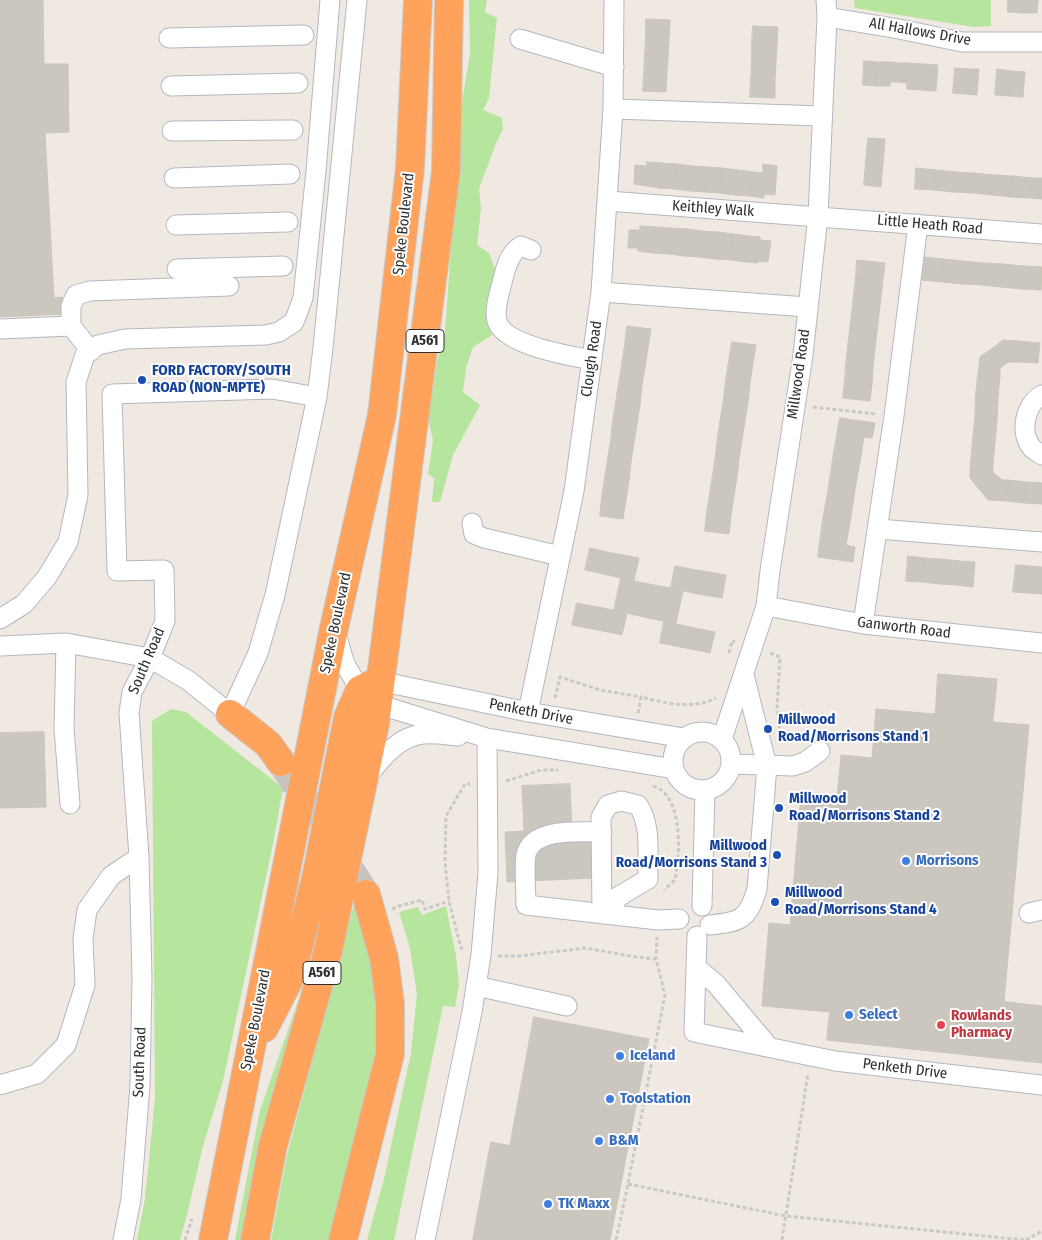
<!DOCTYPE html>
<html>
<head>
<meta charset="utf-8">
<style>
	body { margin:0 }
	canvas { display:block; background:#efe9e1 }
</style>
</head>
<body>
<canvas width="1042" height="1240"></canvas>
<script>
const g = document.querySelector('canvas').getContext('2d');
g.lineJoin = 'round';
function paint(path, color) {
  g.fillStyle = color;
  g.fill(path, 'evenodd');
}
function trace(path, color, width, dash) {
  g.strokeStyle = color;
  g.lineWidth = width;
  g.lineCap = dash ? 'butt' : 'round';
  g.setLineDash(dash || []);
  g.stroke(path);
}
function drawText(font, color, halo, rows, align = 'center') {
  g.font = font + ' "Fira Sans Condensed",sans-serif';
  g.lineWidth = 4;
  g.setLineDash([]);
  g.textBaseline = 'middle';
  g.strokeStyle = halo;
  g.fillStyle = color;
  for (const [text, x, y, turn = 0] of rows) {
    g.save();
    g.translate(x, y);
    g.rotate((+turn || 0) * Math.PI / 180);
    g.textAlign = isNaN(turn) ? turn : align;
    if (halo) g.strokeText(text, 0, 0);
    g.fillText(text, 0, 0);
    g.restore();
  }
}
const green = new Path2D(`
	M469 0H487L485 12 497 18 489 98 483 110 502 118 503 129 496 143 479 189 481 208 477 245 489 253 498 277 487 321 492 335 473 347 466 368 463 392 480 405 453 455 440 502H432L434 478 428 474 433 440 428 418 437 362 445 331 461 108 470 54Z
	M854 0H991V26L974 27 855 8Z
	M171 709 186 712 283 788 274 839 223 1081 203 1146 187 1215 180 1240H137L145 1199 155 1099 152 721Z
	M355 900 379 985 375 1053 332 1240H271L287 1155Z
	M327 902 248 1240H235L260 1110 304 984Z
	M446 906 456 955 459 985 455 1007 443 1006 394 1240H367L384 1179 411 1053 417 994 410 948 399 912 418 907 422 915Z`);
const building = new Path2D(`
	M0 0H43L44 64H68L69 132 45 133 54 298 62 297 63 314 0 317Z
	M1008 0H1023L1022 13 1008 12Z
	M1023 0H1038L1037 13H1022Z
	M646 19 670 20 669 38 646 37Z
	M753 26 778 27 777 45 752 43Z
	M646 37 669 38 668 56 645 55Z
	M752 43 777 45 776 62 752 61Z
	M645 55 668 56 667 74 644 73Z
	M752 61 776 62 775 80 751 79Z
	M864 61 877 62 876 86 863 85Z
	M877 62H891L890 86H876Z
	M891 62 899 63 898 82H890Z
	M899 63H908L907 83 898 82Z
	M908 63 923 64 921 90 907 89Z
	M923 64 938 65 936 91 921 90Z
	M955 68 967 69 966 94 953 93Z
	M967 69H979L977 95 966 94Z
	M997 69 1011 71 1009 96 995 95Z
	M1011 71 1025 72 1023 97 1009 96Z
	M644 73 667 74 666 92 643 91Z
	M751 79 775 80V98L750 97Z
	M868 138 885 139 883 163 866 162Z
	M647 162 662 163 659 188 634 184 635 165 647 166Z
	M866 162 883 163 881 187 864 185Z
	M662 163 677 164 675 189 659 188Z
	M677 164 692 166 690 191 675 189Z
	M763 164 777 166 775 195 764 194V198L750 196 753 172 763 173Z
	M692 166 707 167 705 192 690 191Z
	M707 167 722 168 720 193 705 192Z
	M722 168 738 170 735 195 720 193Z
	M916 168 936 170 934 190 915 189Z
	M738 170 753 172 750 196 735 195Z
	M936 170 955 172 953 192 934 190Z
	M955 172 974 173 973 193 953 192Z
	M974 173 994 175 992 195 973 193Z
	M994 175 1013 176 1011 197 992 195Z
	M1013 176 1032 178 1031 198 1011 197Z
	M1032 178H1042V199L1031 198Z
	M640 226 656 227 653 253 638 251V248H628L629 230H640Z
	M656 227 671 228 669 254 653 253Z
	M671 228 687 229 684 256 669 254Z
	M687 229 702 231 699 257 684 256Z
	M702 231 718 232 715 259 699 257Z
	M718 232 733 234 731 260 715 259Z
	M733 234 749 236 746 262 731 260Z
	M749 236 760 237V240L771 241 768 262 758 261V263L746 262Z
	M924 257 944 259 942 282 922 280Z
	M944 259 963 261 962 284 942 282Z
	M857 260 885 263 883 280 856 277Z
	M963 261 983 263 982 285 962 284Z
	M983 263 1003 264 1001 287 982 285Z
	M1003 264 1023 266 1021 289 1001 287Z
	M1023 266 1042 267 1041 290 1021 289Z
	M856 277 883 280 881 297 854 295Z
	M854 295 881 297 879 315 852 312Z
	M852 312 879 315 877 332 850 329Z
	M627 326 651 329 648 348 625 345Z
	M850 329 877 332 875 349 848 346Z
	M1003 340 1019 341 1018 362H1008L1004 365 992 349Z
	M1019 341 1040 343 1038 363 1018 362Z
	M732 342 756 345 753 364 729 361Z
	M625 345 648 348 645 367 622 364Z
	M848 346 875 349 873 367 846 364Z
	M992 349 1004 365 1000 368V377L978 375 980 357Z
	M729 361 753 364 750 383 726 380Z
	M622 364 645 367 642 386 619 383Z
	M846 364 873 367 872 384 845 381Z
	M978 375 1000 377 998 397 976 395Z
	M726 380 750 383 748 402 724 399Z
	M845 381 872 384 870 401 843 398Z
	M619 383 642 386 640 405 616 402Z
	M976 395 998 397 997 421 975 420Z
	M724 399 748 402 745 421 721 417Z
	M616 402 640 405 637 424 613 421Z
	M721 417 745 421 742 440 718 436Z
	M840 418 875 423 872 438 864 437 861 456 834 452Z
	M975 420 997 421 995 442 973 440Z
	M613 421 637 424 634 443 611 440Z
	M718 436 742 440 739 459 716 455Z
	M611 440 634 443 631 462 608 459Z
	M973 440 995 442 993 463 971 461Z
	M834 452 861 456 855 490 829 486Z
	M716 455 739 459 737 477 713 474Z
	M608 459 631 462 629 481 605 478Z
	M971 461 993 463V472L996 475 979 489 970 478Z
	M713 474 737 477 734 496 710 493Z
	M996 475 1002 480H1008L1007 501 988 500 979 489Z
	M605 478 629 481 626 500 602 497Z
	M1008 480 1026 482 1024 503 1007 501Z
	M1026 482 1042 483V504L1024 503Z
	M829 486 855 490 850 523 823 519Z
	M710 493 734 496 731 515 707 512Z
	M602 497 626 500 623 519 600 516Z
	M707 512 731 515 729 534 705 531Z
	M823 519 850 523 846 545 855 547 853 562 818 557Z
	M590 548 612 553 608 575 585 570Z
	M612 553 639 558 634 581 608 575Z
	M908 556 925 558 922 582 906 581Z
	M925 558 942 559 940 584 922 582Z
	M942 559 959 561 956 585 940 584Z
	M959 561 975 562 973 587 956 585Z
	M1016 565 1042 567V594L1013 592Z
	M675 566 702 571 698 594 671 588Z
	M702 571 726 575 722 598 698 594Z
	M621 578 634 581 627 613 614 610Z
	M634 581 654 585 648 618 627 613Z
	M654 585 671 588 664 621 648 618Z
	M671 588 683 591 676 623 664 621Z
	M577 603 603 608 598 630 572 625Z
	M603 608 627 613 622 635 598 630Z
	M664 621 690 627 686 648 660 643Z
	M690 627 715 632 710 653 686 648Z
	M938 674 997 679 993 722 1029 725 1004 1002 833 982 830 1012 762 1006 769 923 790 925 801 796 837 799 841 755 872 758 876 709 935 714Z
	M44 732 46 807 0 808V733Z
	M570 784 572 831H590L593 878 507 882 505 832 524 831 522 786Z
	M833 982 1042 1006V1063L827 1040Z
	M534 1017 649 1039 624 1168 510 1146Z
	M491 1142 624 1168 610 1240H473Z`);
const highwayTunnel = new Path2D(`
	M281 762 366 894`);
const path = new Path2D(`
	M813 407 876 414
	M729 653 732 641 735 642
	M770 653 780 657 777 710 780 732
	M555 698 560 677 600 690 641 697
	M638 713 641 697C664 703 694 710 716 698
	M506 781 541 770H558
	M653 786C681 794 680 845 677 867 676 871 676 876 675 879 673 883 667 887 664 890
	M392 909 399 906 422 900 425 909 449 901
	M463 949 461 948 449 901 445 862 446 816 465 784H470
	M498 956H519L585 948 636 957 656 959
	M628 1184 786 1216 1024 1240
	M185 1240 192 1219
	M616 1240 628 1184 665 995 656 959 657 937
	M782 1240 808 1073
	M1026 1240 1042 1231`);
const minor = new Path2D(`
	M827 17 899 29 962 42H1042
	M169 38 304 35
	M520 39 614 67
	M171 86 298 83
	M613 109 822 116
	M172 131 293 130
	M174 178 290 174
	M608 201 1042 234
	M176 225 288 222
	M531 250 521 246C509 253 505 270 502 283 499 294 494 310 497 321 504 345 570 356 592 360
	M177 269 283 266
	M601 292 807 307
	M71 326V306L76 295 90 291 229 286
	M0 329 71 326 91 351
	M1042 395C1025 404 1019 433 1032 448 1035 451 1039 453 1042 455
	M472 523 474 534 484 538 560 556
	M878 529 1042 542
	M766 606 863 624 1042 643
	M0 619 24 604 47 577 68 542 78 495 76 382 85 355 98 345 125 339 266 335 279 332 294 322 303 298 316 171 330 0
	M863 624 894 416 918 224
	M335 631 345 664 360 690 377 704 487 738 674 769
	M66 643 64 729 70 804
	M0 646 66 643 150 658 189 681 230 714 258 653 275 595 317 397 323 348 357 0
	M379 681 528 712 684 738
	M528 712 574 491 601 292 613 109 614 0
	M673 761a29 29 0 1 1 58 0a29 29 0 1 1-58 0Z
	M722 739 766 606 770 571 803 355 818 216 827 17 826 0
	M731 764 793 766 805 762 820 751
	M366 778C380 760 398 736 423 734 435 733 447 735 458 736
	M602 832C581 832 532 827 526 855 524 867 526 892 526 905L658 920 679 919
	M702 906 705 790
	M1029 913 1042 910
	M602 914 601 817 608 805 621 801 638 805C652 825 647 856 648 879L616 898 613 915
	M710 925C740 922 748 920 757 889L767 766 744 675
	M697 936 694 1032 835 1061 1042 1085
	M696 967 716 984 769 1047
	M476 986 567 1006
	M0 1085 37 1074 66 1045 85 985 83 939 87 910 111 876 139 857
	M123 1240 131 1199 140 1085 142 978 139 857 129 713 132 692 150 658 165 621 164 570 117 571 112 394 272 389 317 397
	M425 1240 472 1012 481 955 488 873 487 738`);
const highway = new Path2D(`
	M230 714 268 744 281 762
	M264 1028 291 976 316 878 348 717 360 690 379 681
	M213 1240 334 628 382 415 410 168 418 0
	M255 1240 273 1145 328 951 375 724 446 171 449 0
	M343 1240 390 1054V1004L384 958 366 894`);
const markers = [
	[142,380,5,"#1a4fb4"],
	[768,729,5,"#1a4fb4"],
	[779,808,5,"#1a4fb4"],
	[777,855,5,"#1a4fb4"],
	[906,861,5,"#3f7fe0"],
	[775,902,5,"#1a4fb4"],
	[849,1015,5,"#3f7fe0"],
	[941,1025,5,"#e0444e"],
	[620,1056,5,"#3f7fe0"],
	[610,1099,5,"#3f7fe0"],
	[599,1141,5,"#3f7fe0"],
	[548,1204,5,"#3f7fe0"]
];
const shields = [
	[425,341,38],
	[322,973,38]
];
const shieldNames = [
	["A561",425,341],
	["A561",322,973]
];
const streetNames = [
	["All Hallows Drive",920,32,10],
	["Keithley Walk",713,209,4],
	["Speke Boulevard",404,224,-84],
	["Little Heath Road",930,225,5],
	["Clough Road",592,359,-82],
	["Millwood Road",799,374,-82],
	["Speke Boulevard",336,623,-78],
	["Ganworth Road",904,628,7],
	["South Road",147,661,-67],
	["Penketh Drive",531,712,11],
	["Speke Boulevard",256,1020,-79],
	["South Road",140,1062,-88],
	["Penketh Drive",905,1069,7]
];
const transitNames = [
	["FORD FACTORY/SOUTH",152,371],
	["ROAD (NON-MPTE)",152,388],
	["Millwood",778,720],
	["Road/Morrisons Stand 1",778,737],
	["Millwood",789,799],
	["Road/Morrisons Stand 2",789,816],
	["Millwood",767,846,"right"],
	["Road/Morrisons Stand 3",767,863,"right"],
	["Millwood",785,893],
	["Road/Morrisons Stand 4",785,910]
];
const shopNames = [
	["Morrisons",916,861],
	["Select",859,1015],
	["Iceland",630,1056],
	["Toolstation",620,1099],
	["B&M",609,1141],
	["TK Maxx",558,1204]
];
const healthNames = [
	["Rowlands",951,1016],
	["Pharmacy",951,1033]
];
paint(green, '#b6e59e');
paint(building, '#cbc7bf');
trace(building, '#cbc5ba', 1);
trace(highwayTunnel, '#c8c4bd', 28, [28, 14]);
trace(minor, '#b4b7c1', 21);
trace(highway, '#c9c9c9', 30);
trace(path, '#c9c9c9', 3, [4, 2.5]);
trace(minor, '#fff', 19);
trace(highway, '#ffa35c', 28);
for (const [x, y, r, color] of markers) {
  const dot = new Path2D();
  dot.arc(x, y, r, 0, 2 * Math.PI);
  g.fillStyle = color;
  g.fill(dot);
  trace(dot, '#fff', 2);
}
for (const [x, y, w] of shields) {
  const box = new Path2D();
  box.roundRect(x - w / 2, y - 11.5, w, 23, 4);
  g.fillStyle = '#fff';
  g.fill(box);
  trace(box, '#2e2e2e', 1);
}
drawText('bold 14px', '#2e2e2e', null, shieldNames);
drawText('15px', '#2e2e2e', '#fff', streetNames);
drawText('bold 15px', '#164399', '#fff', transitNames, 'left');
drawText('bold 15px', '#366cbe', '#fff', shopNames, 'left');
drawText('bold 15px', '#be3a42', '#fff', healthNames, 'left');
</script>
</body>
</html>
